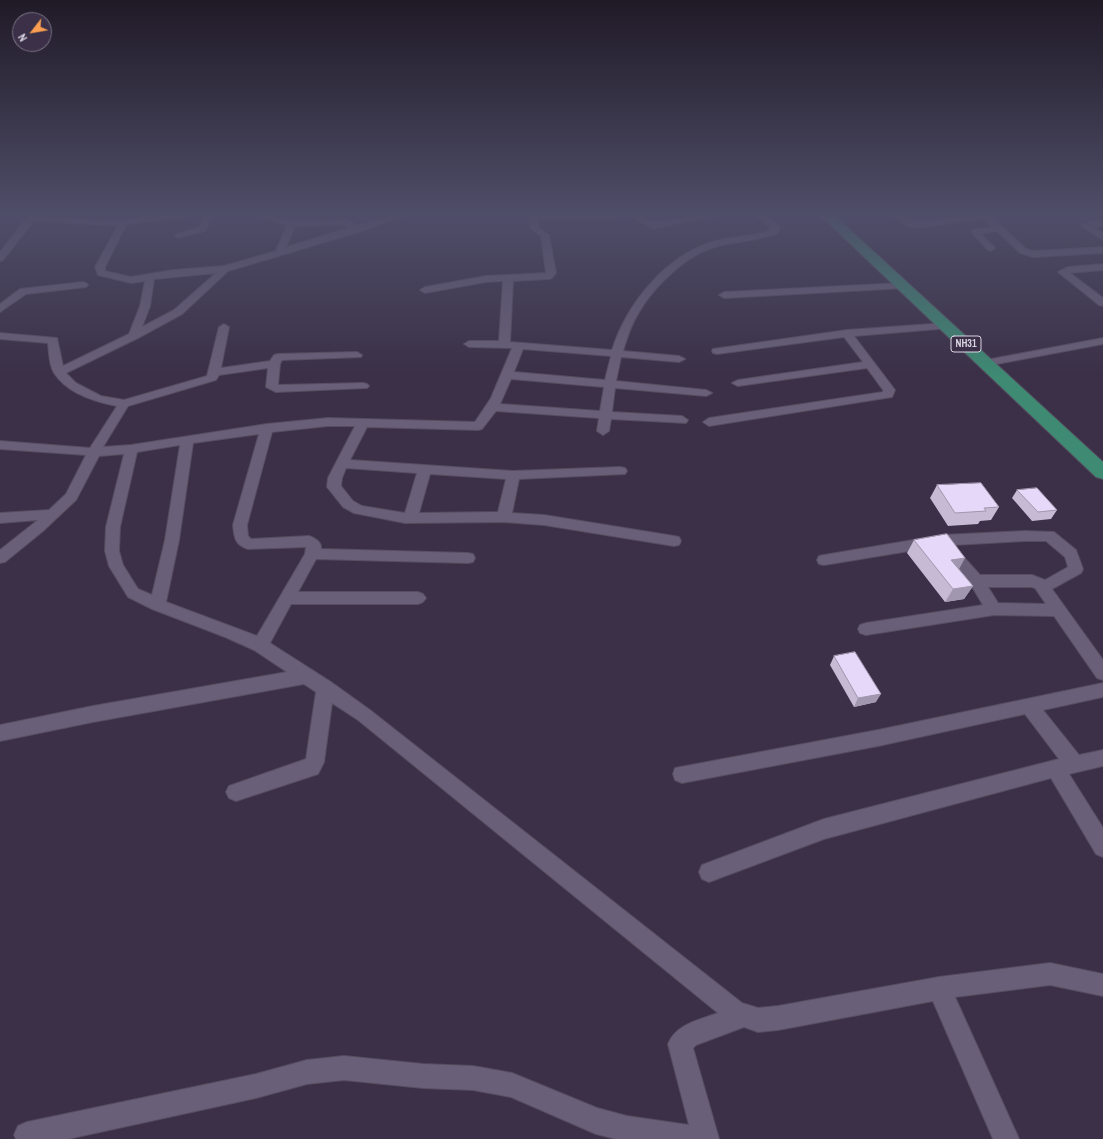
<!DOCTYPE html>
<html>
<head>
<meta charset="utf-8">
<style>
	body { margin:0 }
	#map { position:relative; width:1103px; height:1139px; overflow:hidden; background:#3b3047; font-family:"Archivo Narrow",sans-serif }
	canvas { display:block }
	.north { position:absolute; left:12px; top:12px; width:40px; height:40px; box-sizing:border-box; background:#3b3047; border:1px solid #7b7286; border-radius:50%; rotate:239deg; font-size:11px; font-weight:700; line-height:16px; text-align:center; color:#dbd5e4 }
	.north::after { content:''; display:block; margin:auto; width:14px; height:18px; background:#fb9e52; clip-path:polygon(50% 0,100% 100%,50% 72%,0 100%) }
</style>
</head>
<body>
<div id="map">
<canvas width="1103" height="1139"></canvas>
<div class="north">N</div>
</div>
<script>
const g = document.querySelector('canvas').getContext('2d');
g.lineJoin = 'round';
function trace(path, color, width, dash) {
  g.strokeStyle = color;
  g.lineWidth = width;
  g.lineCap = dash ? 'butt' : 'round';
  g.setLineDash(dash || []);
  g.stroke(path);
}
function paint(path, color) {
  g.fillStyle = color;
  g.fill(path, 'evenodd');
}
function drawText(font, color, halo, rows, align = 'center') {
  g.font = font + ' "Archivo Narrow",sans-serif';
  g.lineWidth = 4;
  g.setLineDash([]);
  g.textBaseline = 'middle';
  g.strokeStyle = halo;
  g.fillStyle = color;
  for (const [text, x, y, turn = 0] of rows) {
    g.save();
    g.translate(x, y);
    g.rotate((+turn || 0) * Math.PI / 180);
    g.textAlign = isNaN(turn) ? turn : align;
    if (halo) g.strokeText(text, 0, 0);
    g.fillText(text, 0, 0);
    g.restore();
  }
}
const minor = new Path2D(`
	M28 216 121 221 149 216H186L182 218 137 223 126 225 105 267V271L131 277 173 270 224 266 276 251 287 225 256 216H271L291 221 347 219 357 226 388 216H402L359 232 228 271 182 314 138 338 66 373 76 383 101 396 124 400 207 376 219 327 224 324 229 327 221 368 270 361 274 355 278 354 357 352 362 355 361 357 282 360 280 364 278 385 363 383 367 384 369 386 367 388 276 392 266 387 268 368 219 375 216 380 128 406 103 447 131 445 267 424 328 418 475 422 491 398 512 348 469 347 464 344 469 341H499L503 281 486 282 425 293 420 290 425 287 486 276 546 273 541 236 531 229 528 216H619L615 218 537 220 539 228 549 235 556 273 552 278 549 279 513 281 510 342 612 350C627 303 666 255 715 241 733 236 754 237 771 230L757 216H767L779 226 780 228 778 233 772 235C752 242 730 241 709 249 683 258 651 290 638 314 631 325 627 338 623 351L679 356 685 359 679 362 621 357 616 381 706 390 712 393 706 396 615 388 612 412 682 416 688 420 686 423 611 419 609 431 603 435 597 431 599 418 496 411 482 429 478 430 367 427 350 460 513 471 620 467 625 468 627 471 625 474 519 479 512 513 544 515 674 536 679 537 681 541 679 545 674 546 544 525 504 522 405 523 354 513 343 507 327 487 328 478 355 426H328L272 432 247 525 248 536 251 539 309 536C315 538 322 542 321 549L468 553 473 554 475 558 473 562 468 563 316 559 298 592H418L423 594 426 598 423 602 418 604H291L270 643 331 682 370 710 742 1003 758 1008 778 1006 939 977 1050 963 1103 974V996L1050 985 955 997 1019 1139H993L933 1001 778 1030 758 1032 744 1027 696 1045 693 1048 719 1139H616L596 1134 511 1097 473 1090 423 1088 344 1080 307 1084 256 1098 68 1139H16L14 1135 18 1126 27 1122 256 1074 307 1060 344 1056 423 1064 473 1066 512 1073 597 1108 627 1116 689 1125 668 1044C676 1024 699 1020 718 1013L358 720 332 703 324 762 318 774 236 801 229 798 226 792 229 786 306 759 316 692 304 684 93 722 0 741V725L93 706 287 672 254 650 225 637 152 609 128 597 109 566 105 551 106 527 124 454 99 456 76 500 43 531 5 562 0 563V550L38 520 0 523V513L49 510 66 494 86 455 0 449V441L90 448 117 406C95 402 67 393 54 373 49 365 49 353 48 343L0 339V333L57 338 63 366 129 334 140 306 145 281 131 283 98 275 95 267 118 226 34 221 3 260 0 261V252ZM345 225 349 228 286 247 295 226ZM216 273 174 310 142 327 150 306 154 279ZM523 349 611 356 605 380 514 372ZM511 379 604 387 600 411 500 404ZM259 434 233 525C234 537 235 545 248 549L306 547 305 554 257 636 166 602 179 540 193 443ZM180 445 165 540 152 595 138 589 123 565 119 551 120 527 137 452ZM346 468 417 473 405 513 362 506 353 501 341 486 342 478ZM430 474 506 479 498 512 419 513Z
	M205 216H213L205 231 178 238 174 235 199 227Z
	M630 216H641L654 223 693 216H713L653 229Z
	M894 216H904L917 222 964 216H991L1026 249 1033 251 1103 247V253L1033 257 1020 253 997 231 981 234 995 248 991 251 988 250 971 232 972 230 992 227 984 219 917 228 907 226Z
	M1103 220V226L1093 227 1103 233V240L1081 226 1082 224Z
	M1103 264V270L1070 273 1103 298V306L1099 305 1058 272 1068 267Z
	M83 282 86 283 88 285 86 287 26 294 0 312V304L20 289Z
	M902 283 905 284 907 286 905 288 724 298 719 295 724 292Z
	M946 323 951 326 950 328 854 336 895 390 892 397 709 426 703 422 709 418 883 392V390L867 368 738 386 732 383 738 380 863 362 844 337 717 354 713 353 712 351 713 349 847 330Z
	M1103 338V344L986 366 980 363 986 360Z
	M1025 531 1054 532 1076 550 1083 569 1081 573 1052 589 1103 660V680L1097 678 1054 616 994 615 866 635 860 633 858 629 860 625 866 623 983 605 971 585 945 553 943 549 946 545 824 565 819 564 817 560 819 556 824 555 943 535ZM1025 541H1046L1065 557 1068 567 1045 580 1032 575H980L953 545ZM988 587H1031L1035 588 1046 604 998 603Z
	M1103 683V697L1043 710 1079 755 1103 750V766L1069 774 1103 828V857L1096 854 1051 778 824 839 709 882 702 879 699 872 702 865 824 819 1059 759 1025 714 878 746 682 783 675 780 673 774 675 768 878 730Z`);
const trunk = new Path2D(`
	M821 216H835L1103 462V479L1096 477Z`);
const wall = new Path2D(`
	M937 485 999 507 991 520 980 521 978 524 948 526 930 498Z
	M1017 490 1057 510 1051 519 1032 521 1012 498Z
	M914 540 959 569 973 586 964 599 945 602 907 553Z
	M834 656 876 702 854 707 830 665Z`);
const shadedWall = new Path2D(`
	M965 558 958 571 951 560Z
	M973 586 964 599 945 602 953 589Z
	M881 694 876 702 854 707 858 698Z`);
const building = new Path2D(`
	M981 483 999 507 984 508 986 511 955 513 937 485Z
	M1037 488 1057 510 1038 512 1017 490Z
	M947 534 965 558 951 560 973 586 953 589 914 540Z
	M855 652 881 694 858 698 834 656Z`);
const shields = [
	[966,344,30]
];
const shieldNames = [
	["NH31",966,344]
];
trace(minor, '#564d60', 2);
trace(trunk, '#564d60', 2);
paint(minor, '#6a5f78');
paint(trunk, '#3e8a73');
paint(wall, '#c6bad5');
paint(shadedWall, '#a197ae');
paint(building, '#e6d8f8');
trace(building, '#a197ae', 1);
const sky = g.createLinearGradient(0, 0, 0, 376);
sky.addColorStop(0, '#201a27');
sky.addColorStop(0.57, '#4f4e69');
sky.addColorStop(1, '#4f4e6900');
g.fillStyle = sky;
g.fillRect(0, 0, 1103, 376);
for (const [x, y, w] of shields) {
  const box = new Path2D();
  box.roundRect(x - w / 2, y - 8, w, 16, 3);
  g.fillStyle = '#3b3047';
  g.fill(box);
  trace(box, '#dbd5e4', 1);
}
drawText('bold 10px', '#dbd5e4', null, shieldNames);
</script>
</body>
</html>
